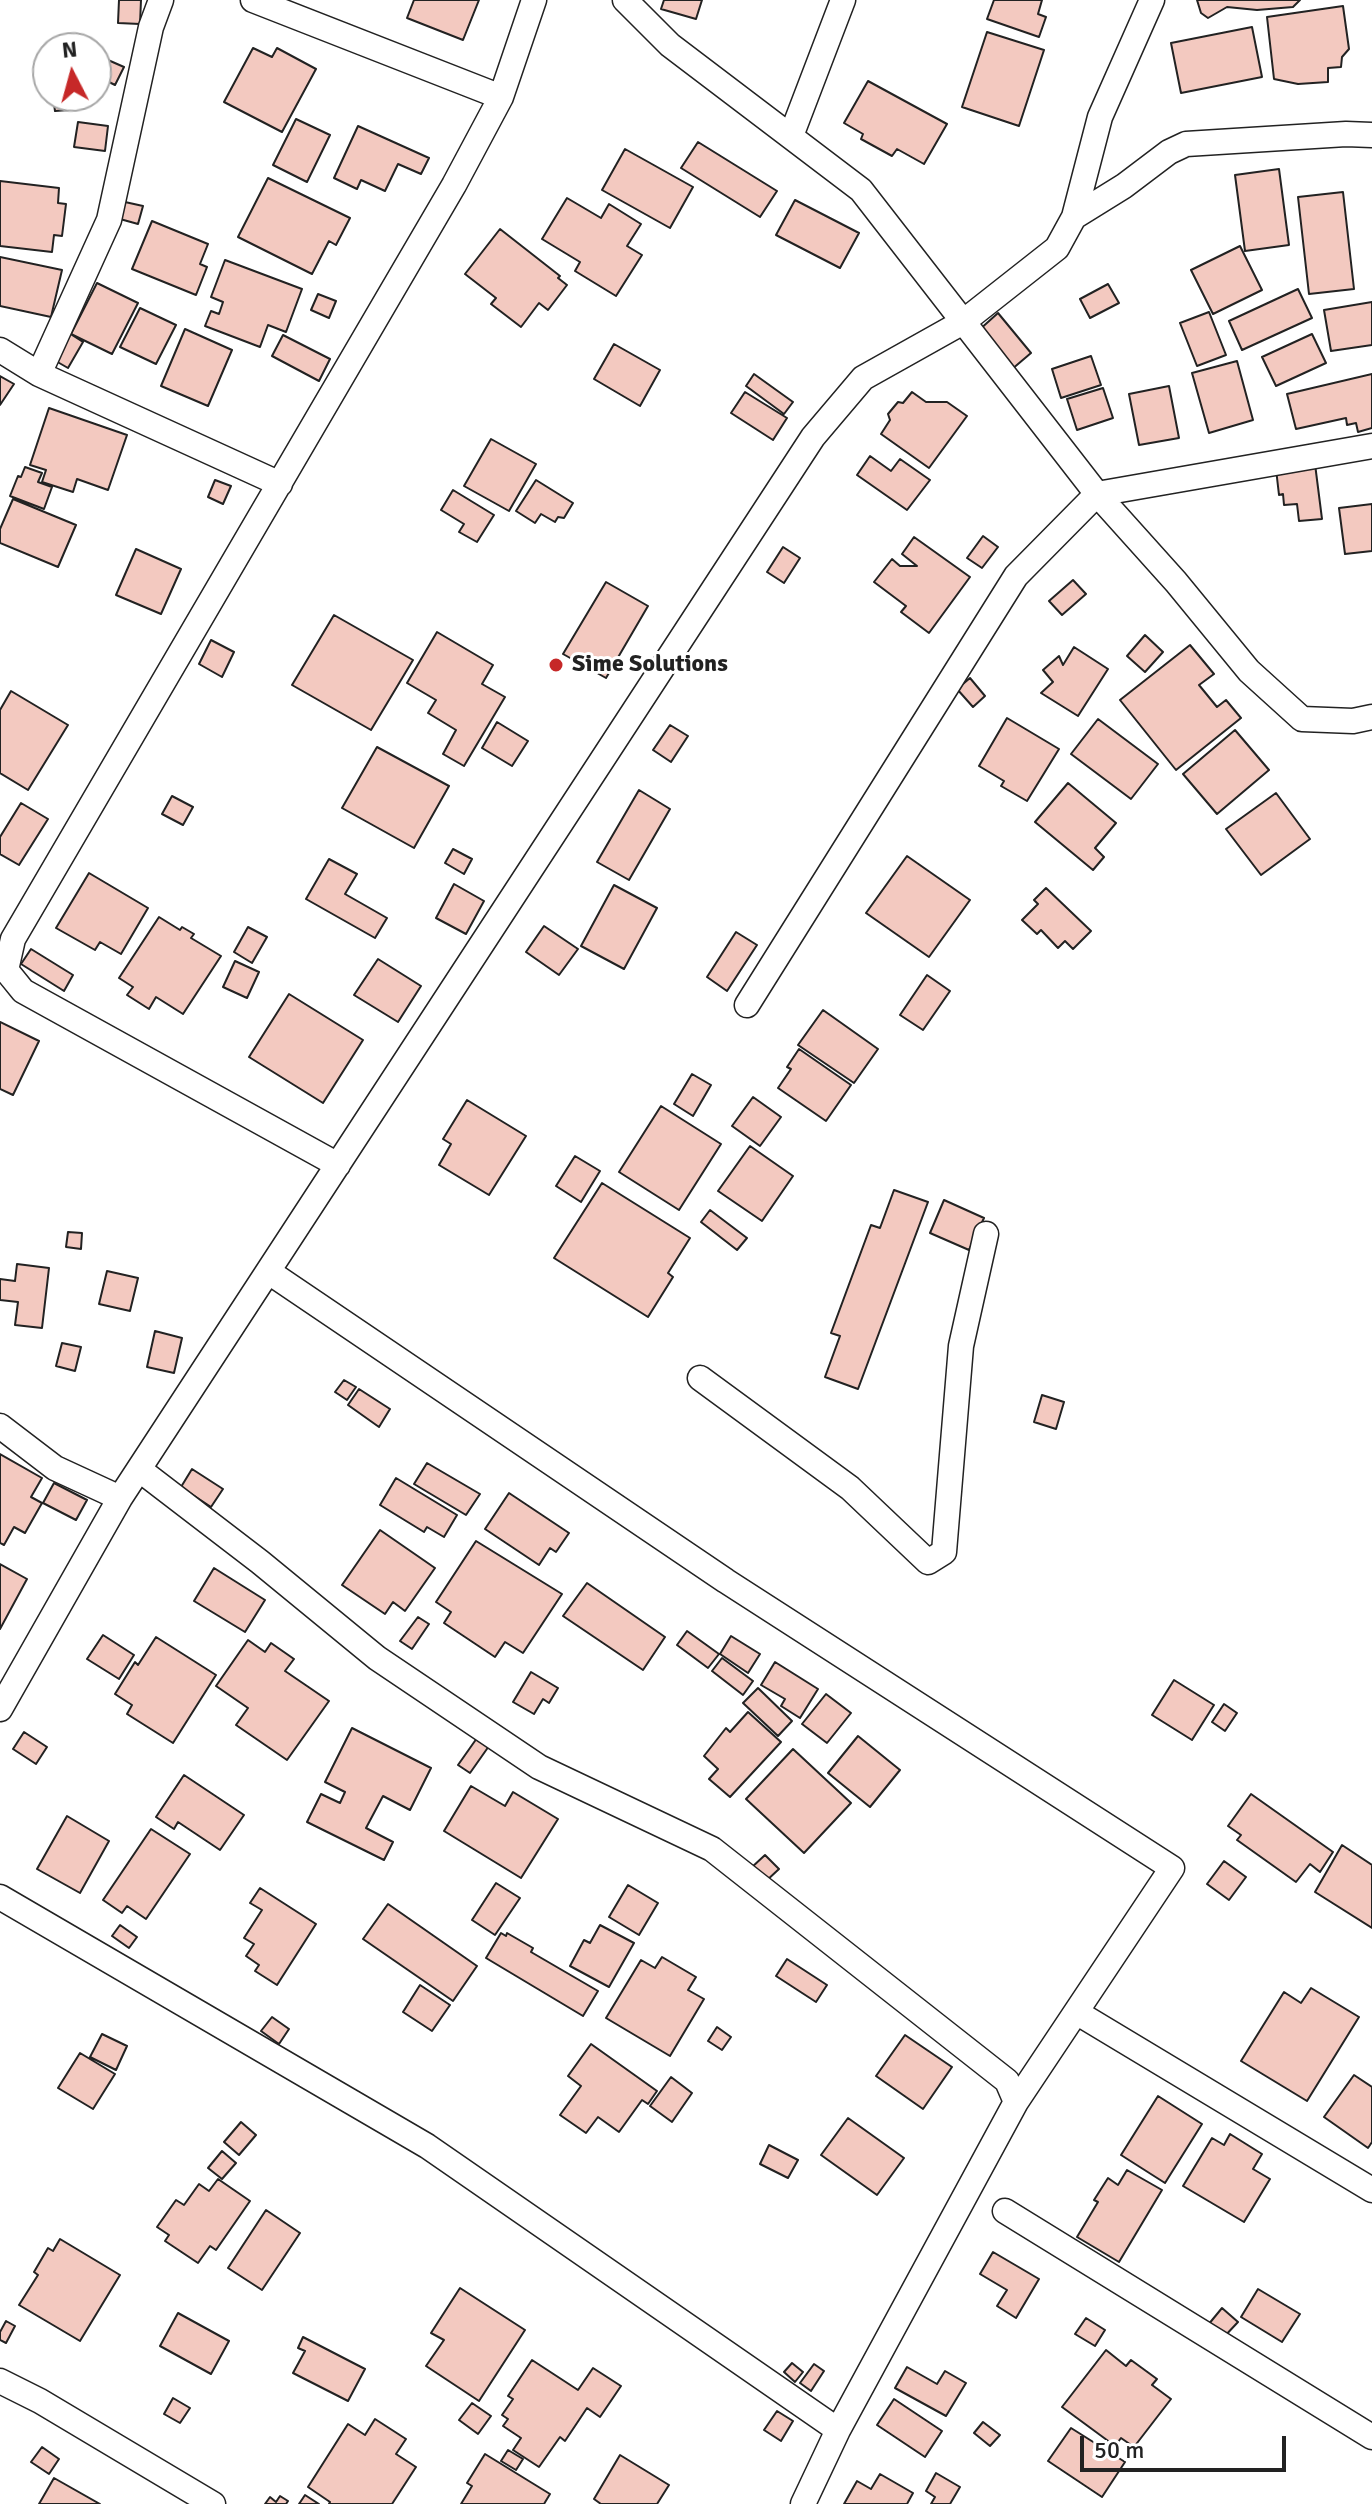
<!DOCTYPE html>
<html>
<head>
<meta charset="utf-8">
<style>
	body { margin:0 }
	#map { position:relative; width:1372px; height:2504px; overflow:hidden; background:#fff; font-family:Signika,sans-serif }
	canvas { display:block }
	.north { position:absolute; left:32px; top:32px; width:80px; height:80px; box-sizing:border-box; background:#fff; border:2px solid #a7a7a7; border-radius:50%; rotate:354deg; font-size:22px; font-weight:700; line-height:32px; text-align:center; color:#222 }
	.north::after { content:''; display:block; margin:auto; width:28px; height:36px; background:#c62828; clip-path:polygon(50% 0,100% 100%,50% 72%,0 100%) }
	.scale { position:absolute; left:1080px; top:2436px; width:206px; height:36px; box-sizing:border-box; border:4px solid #222; border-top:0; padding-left:10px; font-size:24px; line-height:28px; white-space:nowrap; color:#222; -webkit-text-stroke:6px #fff; paint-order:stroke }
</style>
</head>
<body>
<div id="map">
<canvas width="1372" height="2504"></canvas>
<div class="north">N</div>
<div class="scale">50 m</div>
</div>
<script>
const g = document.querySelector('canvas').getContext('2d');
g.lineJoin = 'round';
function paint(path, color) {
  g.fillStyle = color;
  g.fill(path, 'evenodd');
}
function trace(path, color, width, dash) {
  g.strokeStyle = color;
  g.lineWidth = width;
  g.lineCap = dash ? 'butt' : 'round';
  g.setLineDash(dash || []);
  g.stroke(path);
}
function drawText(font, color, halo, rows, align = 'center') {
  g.font = font + ' Signika,sans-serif';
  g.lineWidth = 6;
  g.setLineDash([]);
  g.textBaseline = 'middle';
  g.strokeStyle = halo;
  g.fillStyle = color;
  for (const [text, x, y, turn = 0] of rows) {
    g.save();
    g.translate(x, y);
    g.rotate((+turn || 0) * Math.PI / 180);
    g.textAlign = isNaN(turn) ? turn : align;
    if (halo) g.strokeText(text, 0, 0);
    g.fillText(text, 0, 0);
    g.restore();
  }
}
const building = new Path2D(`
	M119 0H141L140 24 118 23Z
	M414 0H479L463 40 407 18Z
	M664 0H702L696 19 661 9Z
	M994 0H1042L1038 14 1046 17 1039 37 987 19Z
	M1197 0H1300L1293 7 1257 10 1227 7 1208 18 1201 13Z
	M1343 6 1349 49 1342 57 1341 67 1328 68V82L1298 84 1274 79 1267 17Z
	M1252 27 1262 77 1181 93 1171 43Z
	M987 32 1044 50 1019 126 962 107Z
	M253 48 272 57 277 48 316 69 282 132 224 102Z
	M108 60 124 67 115 85 99 77Z
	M868 81 947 124 924 164 897 149 892 156 861 139 863 134 844 123Z
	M68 96 69 110 55 111 53 97Z
	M296 119 330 135 307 182 273 165Z
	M78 122 108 126 105 151 74 147Z
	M358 126 429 158 421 174 398 164 385 191 361 180 357 189 334 178Z
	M698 142 777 191 760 217 681 168Z
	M625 149 693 187 670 228 602 190Z
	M1279 169 1289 245 1245 251 1235 175Z
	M268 178 350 218 336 245 329 241 312 274 238 237Z
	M0 181 59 188 58 203 66 204 62 236 54 235 52 252 0 246Z
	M1343 192 1354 289 1309 294 1298 197Z
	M567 198 601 218 609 204 641 224 627 246 642 255 616 296 575 271 580 262 542 239Z
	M795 200 859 233 840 268 776 235Z
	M125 202 143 206 138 224 120 219Z
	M152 221 208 244 200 264 207 267 196 295 132 269Z
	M500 229 560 276 558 278 567 285 548 310 539 303 521 327 491 304 496 298 465 274Z
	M1240 246 1262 290 1213 314 1191 270Z
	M0 257 62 270 51 317 0 306Z
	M225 260 302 289 286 332 268 325 260 347 205 326 211 311 219 314 223 302 211 297Z
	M97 283 138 303 112 354 71 334Z
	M1108 284 1119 303 1090 318 1080 299Z
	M1298 289 1312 318 1242 350 1229 321Z
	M318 294 336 301 329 318 311 310Z
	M1372 302V345L1331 351 1324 310Z
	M140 308 176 325 156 364 120 347Z
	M1209 312 1226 355 1197 366 1180 323Z
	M998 313 1031 353 1011 370 978 331Z
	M185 329 232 350 208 406 161 386Z
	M69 333 83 342 68 368 54 360Z
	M1312 334 1326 363 1276 386 1262 357Z
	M283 335 330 359 319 381 272 356Z
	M614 344 660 370 640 406 594 379Z
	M1091 356 1101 385 1061 398 1052 369Z
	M1237 361 1253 420 1209 433 1192 373Z
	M754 374 793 402 784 414 746 386Z
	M1372 374V428L1358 432 1356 423 1347 425 1346 418 1296 429 1287 394Z
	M0 376 14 384 0 405Z
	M1169 386 1179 438 1139 445 1129 394Z
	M1103 388 1113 418 1077 430 1067 399Z
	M745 392 787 418 773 440 731 413Z
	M912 392 926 402H947L967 416 929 468 881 434 890 420 888 414 898 402 903 403Z
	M49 408 127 435 108 490 77 479 73 492 42 482 46 470 30 465Z
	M491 439 536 464 509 511 464 486Z
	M870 456 891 471 900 459 930 480 907 510 857 475Z
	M1315 464 1322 519 1299 521 1297 504 1284 505 1283 494 1279 495 1276 469Z
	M25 467 42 473 38 482 52 487 44 509 10 496 18 476 21 477Z
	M215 480 231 486 223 504 208 497Z
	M536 480 573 503 564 518 558 517 555 522 541 514 535 523 516 511Z
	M453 490 494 515 477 542 459 532 464 524 441 510Z
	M13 499 76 525 58 567 0 543V529Z
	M1372 504V551L1345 554 1339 508Z
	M983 536 998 547 982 568 967 558Z
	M914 537 970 577 929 633 901 612 906 606 874 582 892 559 900 566H917L902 554Z
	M783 547 800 558 784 583 767 572Z
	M136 549 181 569 161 614 116 595Z
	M1073 580 1086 594 1062 615 1049 601Z
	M606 582 648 606 606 678 563 654Z
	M334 615 413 660 371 730 292 685Z
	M437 632 493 665 482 684 505 697 464 766 443 754 456 730 428 713 436 700 407 683Z
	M1145 635 1163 652 1145 672 1127 656Z
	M211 640 234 652 222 677 199 664Z
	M1190 645 1214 674 1199 685 1217 707 1226 700 1241 718 1176 770 1120 700Z
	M1074 647 1108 669 1078 716 1041 693 1053 682 1043 670 1059 656 1063 665Z
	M970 678 985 696 973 707 957 689Z
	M11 691 68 725 28 790 0 773V710Z
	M1007 718 1059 749 1027 801 1001 786 1004 781 979 766Z
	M1098 719 1158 764 1131 799 1071 754Z
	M497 722 528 741 512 766 482 748Z
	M670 725 688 736 671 762 653 750Z
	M1235 730 1269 770 1217 814 1183 774Z
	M377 747 449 786 414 848 342 808Z
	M1068 783 1116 823 1095 848 1104 857 1093 870 1035 822Z
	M639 790 670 809 629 880 597 862Z
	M1276 793 1310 839 1261 875 1226 829Z
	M172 796 193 807 183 825 162 814Z
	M21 803 48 819 19 865 0 854V837Z
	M453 849 472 859 464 874 445 863Z
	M907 856 970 900 929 957 866 913Z
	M329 859 357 874 345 894 387 918 375 938 306 899Z
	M89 873 148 908 121 954 100 942 95 950 56 928Z
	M454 884 484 901 466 934 436 918Z
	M614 885 657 908 624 969 581 946Z
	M1046 888 1091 931 1073 949 1065 941 1058 948 1041 930 1037 934 1022 920 1038 904 1034 900Z
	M159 917 180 930 182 927 194 934 191 938 221 956 183 1014 156 997 149 1009 127 995 133 987 119 978Z
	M544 926 578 949 559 975 526 952Z
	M248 927 267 937 252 963 234 952Z
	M736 932 757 945 727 991 707 977Z
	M31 949 73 975 64 991 21 964Z
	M378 959 421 986 398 1022 354 995Z
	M235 961 259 972 247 998 223 987Z
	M927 975 950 991 923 1030 900 1015Z
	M289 994 363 1040 323 1103 249 1057Z
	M823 1010 878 1049 854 1083 798 1045Z
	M0 1022 39 1041 13 1095 0 1089Z
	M799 1049 851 1085 826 1121 778 1088 791 1069 787 1067Z
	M692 1074 711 1085 693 1116 674 1104Z
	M753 1097 781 1117 760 1146 732 1126Z
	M467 1100 526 1136 489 1195 439 1165 451 1144 443 1139Z
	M661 1106 721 1144 679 1210 619 1172Z
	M750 1146 793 1176 762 1221 718 1191Z
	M575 1156 600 1171 581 1202 556 1186Z
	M602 1183 690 1238 668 1273 673 1277 648 1317 554 1258Z
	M894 1190 928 1202 858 1389 825 1377 840 1336 831 1333 871 1225 880 1228Z
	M944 1200 984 1218 969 1250 930 1233Z
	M710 1210 747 1238 737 1250 701 1222Z
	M68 1232 82 1233 81 1249 66 1247Z
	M17 1264 49 1268 42 1328 15 1325 18 1302 0 1300V1279L15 1281Z
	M107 1271 138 1278 130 1311 99 1304Z
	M155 1331 182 1338 174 1373 147 1367Z
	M62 1343 81 1347 75 1371 56 1366Z
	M344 1380 356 1387 347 1400 335 1392Z
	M359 1389 390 1409 379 1427 348 1405Z
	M1042 1395 1064 1402 1056 1429 1034 1422Z
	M0 1454 42 1478 31 1497 42 1503 25 1533 14 1527 4 1545 0 1543Z
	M427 1463 480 1494 466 1515 414 1484Z
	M192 1469 223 1489 211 1507 181 1487Z
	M396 1478 457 1515 444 1537 427 1527 424 1532 380 1505Z
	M54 1483 87 1500 76 1520 43 1503Z
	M509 1493 569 1533 556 1552 550 1548 539 1565 485 1529Z
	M380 1530 435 1568 405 1611 393 1602 385 1614 342 1585Z
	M476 1541 562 1594 523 1653 505 1642 495 1657 444 1623 451 1612 436 1602Z
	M0 1564 27 1579 0 1629Z
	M214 1568 265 1600 245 1632 194 1601Z
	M587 1583 665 1637 643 1670 563 1616Z
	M418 1617 429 1624 412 1649 400 1641Z
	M687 1631 719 1654 708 1668 677 1645Z
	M103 1635 134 1655 119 1679 87 1659Z
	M731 1636 760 1654 748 1673 720 1654Z
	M156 1637 216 1675 173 1743 127 1714 132 1705 115 1694 135 1662 138 1665Z
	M248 1640 265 1652 271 1643 294 1659 285 1671 329 1701 287 1760 236 1725 248 1708 216 1686Z
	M722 1658 753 1681 743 1695 712 1671Z
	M775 1662 818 1689 800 1718 781 1706 785 1699 761 1685Z
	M531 1672 558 1688 549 1703 543 1699 534 1714 513 1702Z
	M1174 1680 1214 1705 1192 1740 1152 1715Z
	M758 1688 792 1721 778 1736 743 1703Z
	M826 1694 851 1713 827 1743 802 1724Z
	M1224 1704 1237 1713 1225 1731 1212 1722Z
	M748 1712 781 1742 730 1797 709 1779 718 1769 704 1756 726 1728 730 1732Z
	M352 1728 431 1768 410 1810 383 1796 366 1828 393 1842 384 1860 307 1822 321 1794 340 1803 345 1792 325 1782Z
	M24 1732 47 1747 36 1764 13 1749Z
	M858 1736 900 1770 870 1807 828 1773Z
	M477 1738 489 1746 470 1773 458 1765Z
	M793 1749 851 1803 804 1853 746 1799Z
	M184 1775 244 1815 220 1850 178 1822 174 1829 156 1817Z
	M471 1786 505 1806 513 1792 558 1819 521 1878 444 1831Z
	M1251 1794 1333 1852 1320 1872 1310 1864 1296 1882 1237 1840 1241 1835 1228 1826Z
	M67 1816 109 1841 80 1893 37 1869Z
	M151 1829 190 1854 146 1919 127 1906 122 1913 103 1900Z
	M1342 1845 1372 1865V1928L1315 1892Z
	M765 1855 779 1869 765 1882 751 1868Z
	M1224 1861 1246 1877 1229 1900 1207 1884Z
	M496 1883 520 1898 495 1935 472 1920Z
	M628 1885 658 1903 639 1935 609 1917Z
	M260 1888 316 1924 277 1985 255 1971 259 1965 246 1956 254 1944 244 1938 262 1910 250 1903Z
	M388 1904 477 1966 453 2001 363 1939Z
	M120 1925 137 1937 129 1948 112 1936Z
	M600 1925 634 1943 609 1987 570 1966 584 1940 590 1943Z
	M501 1933 506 1936 507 1933 533 1948 531 1952 598 1991 583 2016 486 1958Z
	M662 1957 696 1977 688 1990 704 1999 670 2056 606 2018 641 1960 655 1968Z
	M787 1959 827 1985 816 2002 776 1976Z
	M420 1985 450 2005 432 2031 403 2012Z
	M1311 1988 1359 2017 1307 2101 1241 2061 1284 1992 1301 2003Z
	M272 2017 289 2029 279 2044 261 2031Z
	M717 2027 731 2037 722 2050 708 2041Z
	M102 2034 127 2046 116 2070 90 2057Z
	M905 2035 952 2067 923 2109 876 2076Z
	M591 2044 657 2091 648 2104 642 2100 619 2132 598 2117 586 2133 560 2115 581 2086 568 2076Z
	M80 2053 115 2074 93 2109 58 2088Z
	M1354 2075 1372 2087V2142L1368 2148 1324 2117Z
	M671 2077 692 2093 672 2122 650 2106Z
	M1158 2096 1202 2124 1165 2183 1121 2155Z
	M848 2118 904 2158 877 2195 821 2155Z
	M241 2122 256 2135 239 2155 224 2142Z
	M1230 2134 1262 2154 1253 2169 1270 2179 1244 2222 1183 2186 1212 2138 1224 2145Z
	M769 2145 798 2160 788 2178 760 2164Z
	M222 2151 236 2163 222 2179 208 2168Z
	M1127 2170 1162 2190 1119 2262 1077 2237 1098 2202 1094 2200 1108 2178 1118 2185Z
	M218 2179 250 2201 216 2250 210 2246 198 2263 165 2241 169 2235 157 2227 176 2200 184 2205 199 2184 209 2191Z
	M266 2210 300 2233 262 2290 228 2268Z
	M60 2239 120 2275 80 2341 19 2305 38 2275 34 2272 48 2248 53 2251Z
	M993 2252 1039 2279 1016 2318 997 2306 1007 2290 980 2274Z
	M460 2288 525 2330 479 2401 426 2366 444 2340 431 2333Z
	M1258 2289 1300 2314 1282 2342 1241 2317Z
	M1222 2308 1238 2322 1223 2338 1208 2325Z
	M178 2313 229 2341 211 2374 160 2346Z
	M1086 2318 1105 2330 1095 2346 1075 2334Z
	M6 2321 15 2326 6 2343 0 2340V2332Z
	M303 2337 365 2369 348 2401 293 2373 305 2351 298 2348Z
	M1106 2350 1126 2366 1131 2360 1157 2379 1152 2385 1171 2399 1134 2447 1121 2438 1115 2446 1062 2407Z
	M532 2360 578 2390 593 2368 621 2386 600 2417 587 2408 565 2441 560 2437 539 2467 513 2450 521 2438 503 2426 508 2419 502 2415 513 2399 508 2396Z
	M792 2363 803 2372 795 2382 784 2372Z
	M814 2364 824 2371 811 2391 800 2383Z
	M907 2367 937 2384 945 2371 966 2383 946 2416 895 2388Z
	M173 2398 190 2408 180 2423 164 2414Z
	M894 2399 942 2431 925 2457 877 2425Z
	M472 2403 491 2416 478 2434 459 2420Z
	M777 2411 793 2421 781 2441 764 2430Z
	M375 2419 406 2439 396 2454 416 2467 392 2504H329L330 2502 308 2487 348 2424 365 2435Z
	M983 2422 1000 2435 990 2446 974 2433Z
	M1071 2428 1125 2462 1102 2497 1048 2461Z
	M42 2447 59 2459 49 2474 31 2462Z
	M508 2450 523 2459 516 2470 501 2461Z
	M485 2454 550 2494 544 2504H461L472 2486 467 2483Z
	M620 2455 669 2485 657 2504H601L594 2499Z
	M936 2473 960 2487 950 2504H931L935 2497 926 2491Z
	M880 2474 913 2493 907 2504H844L857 2481 871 2489Z
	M54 2478 100 2504H39Z
	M305 2495 319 2504H299Z
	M280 2496 288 2501 286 2504H265L270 2497 276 2502Z`);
const street = new Path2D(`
	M253 0 501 97 534 0
	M625 0 670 45 861 190 1097 494 1176 582 1249 671 1302 719 1353 721 1372 717
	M791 136 843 0
	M1074 217 1124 186 1169 152 1186 144 1346 134 1372 135
	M0 350 39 374 280 484
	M39 374 109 220 151 27 161 0
	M747 1005 1016 576 1097 494 1372 446
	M338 1165 23 991 6 970 13 939 454 185 501 97
	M269 1272 726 1581 1172 1868 1016 2102 838 2430 803 2504
	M700 1378 850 1488 928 1562 944 1552 961 1346 986 1234
	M0 1426 55 1468 120 1498
	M140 1470 260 1562 377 1658 539 1767 712 1849 1007 2081 1016 2102
	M0 1709 120 1498 813 437 863 378 963 322 1057 248 1074 217 1100 117 1152 0
	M0 1897 427 2146 838 2430
	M1076 2012 1372 2190
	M1005 2211 1372 2437
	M0 2381 40 2401 213 2504`);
const markers = [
	[556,665,8,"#c62828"]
];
const poiNames = [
	["Sime Solutions",572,665]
];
paint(building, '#f3c9c0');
trace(building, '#222', 2);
trace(street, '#222', 27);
trace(street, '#fff', 24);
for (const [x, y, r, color] of markers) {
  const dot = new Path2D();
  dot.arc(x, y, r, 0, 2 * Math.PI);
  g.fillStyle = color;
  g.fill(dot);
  trace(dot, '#fff', 3);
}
drawText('bold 24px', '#222', '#fff', poiNames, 'left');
</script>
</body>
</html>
